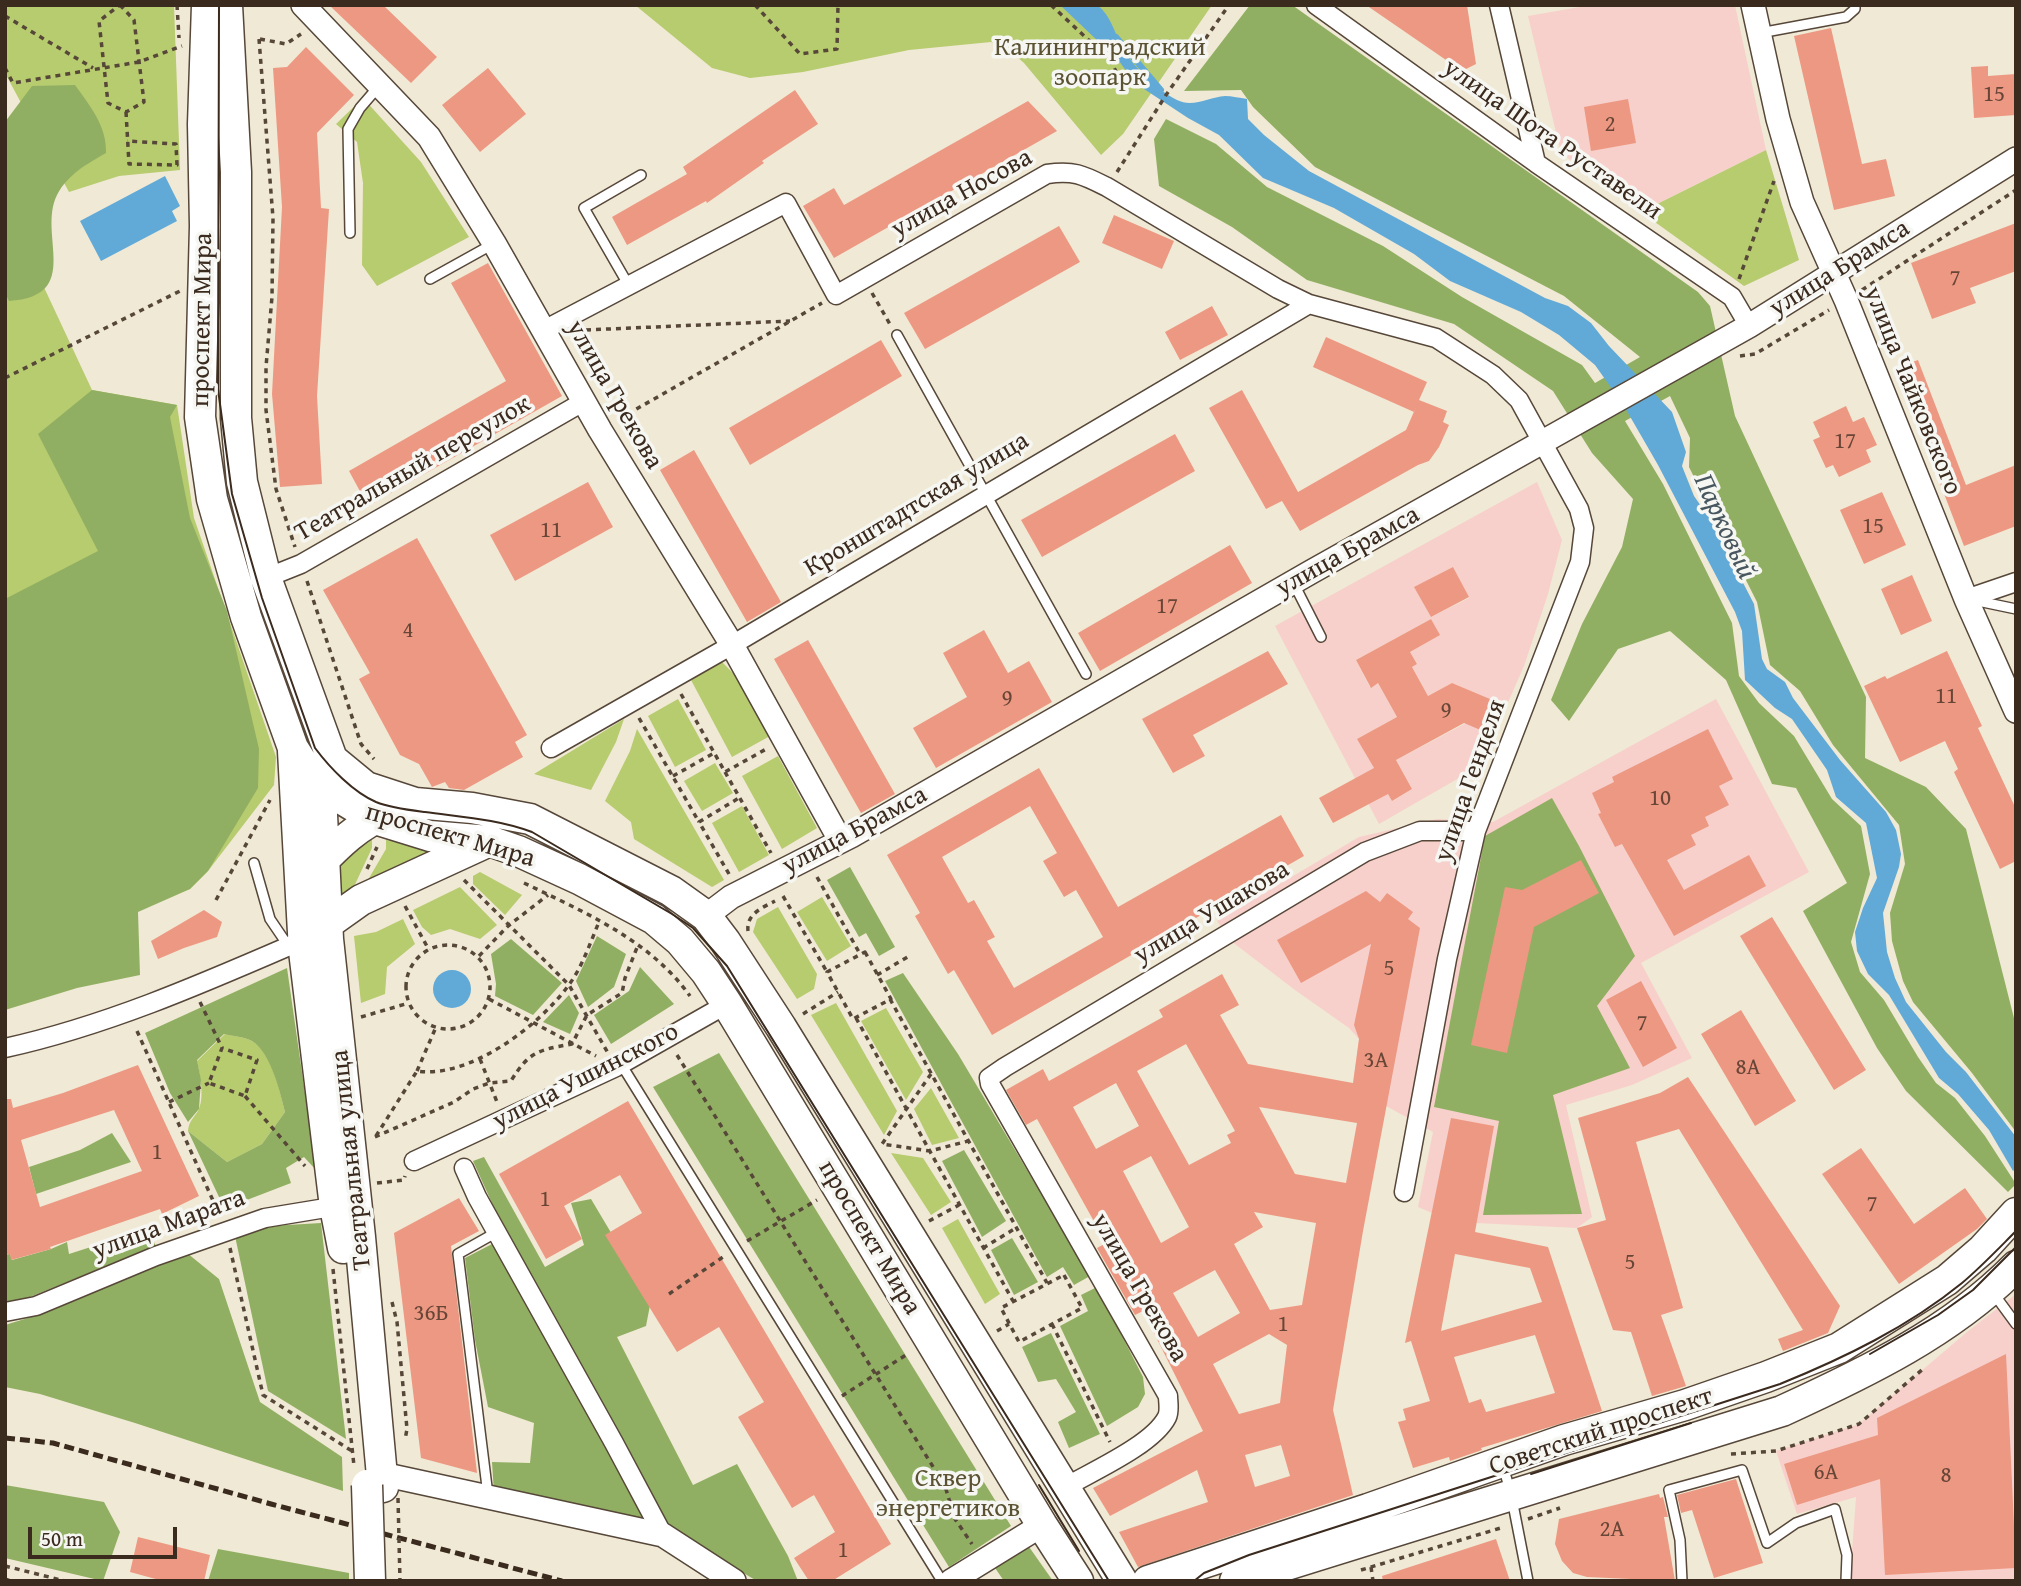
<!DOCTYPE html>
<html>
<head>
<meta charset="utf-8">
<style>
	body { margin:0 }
	#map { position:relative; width:2021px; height:1586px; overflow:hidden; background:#f0e9d5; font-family:"Gentium Book Plus",serif }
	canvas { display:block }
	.frame { position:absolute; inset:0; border:7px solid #3b2a1e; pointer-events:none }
	.scale { position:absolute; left:28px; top:1527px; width:149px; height:32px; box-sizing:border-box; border:4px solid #3b2a1e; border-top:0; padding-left:9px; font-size:21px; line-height:24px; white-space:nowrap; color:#3b2a1e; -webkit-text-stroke:5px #f6f6f2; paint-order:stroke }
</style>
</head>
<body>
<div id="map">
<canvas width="2021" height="1586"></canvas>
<div class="frame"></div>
<div class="scale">50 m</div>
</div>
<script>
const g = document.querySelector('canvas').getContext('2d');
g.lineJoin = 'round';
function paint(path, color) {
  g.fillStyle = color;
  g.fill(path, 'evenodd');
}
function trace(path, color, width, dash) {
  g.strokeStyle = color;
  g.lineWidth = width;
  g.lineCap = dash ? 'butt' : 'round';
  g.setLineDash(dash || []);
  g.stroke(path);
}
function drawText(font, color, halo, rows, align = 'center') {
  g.font = font + ' "Gentium Book Plus",serif';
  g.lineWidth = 7;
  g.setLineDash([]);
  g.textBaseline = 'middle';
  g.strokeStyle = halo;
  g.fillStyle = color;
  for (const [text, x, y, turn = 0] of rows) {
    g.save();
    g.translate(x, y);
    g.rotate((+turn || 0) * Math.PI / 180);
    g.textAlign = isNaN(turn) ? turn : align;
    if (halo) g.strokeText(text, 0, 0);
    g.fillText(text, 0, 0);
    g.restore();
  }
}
const built = new Path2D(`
	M1591 5H1735L1766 150 1641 212 1561 153 1528 16Z
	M1537 482 1562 540 1548 594 1524 666 1480 766 1379 824 1275 626ZM1453 567 1469 598 1431 617 1415 588ZM1431 619 1439 635 1410 652 1417 664 1412 667 1428 696 1452 683 1502 704 1396 760 1412 789 1392 801 1358 739 1397 717 1378 683 1370 687 1356 660Z
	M1716 699 1809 872 1641 963 1692 1058 1632 1085 1566 1105 1592 1217 1577 1228 1476 1223 1432 1213 1418 1207 1433 1132 1388 1107 1362 1102 1353 1083 1359 1039 1349 1028 1295 990 1231 941 1217 921 1359 837 1437 819 1493 822Z
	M2016 1294V1581H1850L1856 1497 1797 1514 1776 1451 1859 1424 1967 1332Z`);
const green = new Path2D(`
	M5 5H174L180 170 119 176 69 192 5 73Z
	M635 5H1212L1123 134 1101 155 1024 63 1008 49 991 42 909 50 803 72 750 78 712 68Z
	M363 98 421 162 469 237 377 286 362 265 363 183 357 142 336 124Z
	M1766 150 1799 260 1744 286 1641 212Z
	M5 204 92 390 177 405 194 518 276 757 274 785 208 871 190 889 5 955Z
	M721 661 736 676 770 736 732 757 691 680Z
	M678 699 706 750 675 767 648 716Z
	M624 719 616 742 591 790 534 774Z
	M637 729 724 880 712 887 634 839 631 822 605 801 630 751Z
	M778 756 817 828 782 849 742 776Z
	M715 763 733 793 702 811 684 781Z
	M742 806 769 855 739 872 712 823Z
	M372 839V848L351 893 339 900 338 860Z
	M386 840 450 848 365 885 386 849Z
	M480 872 522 895 505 915 473 884V876Z
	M460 887 497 925 480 939 450 929 431 935 422 927 413 910Z
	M822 897 851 946 827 961 797 912Z
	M778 907 817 974 814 989 797 999 753 932 757 919Z
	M403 919 415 944 387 967 385 994 361 1003 354 936 376 932Z
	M836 1003 897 1111 884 1135 811 1015Z
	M886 1008 923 1072 906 1100 861 1021Z
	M225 1034C232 1036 245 1037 252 1041 272 1053 280 1092 285 1112L262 1144 227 1162 188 1131C189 1121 193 1119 198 1111 205 1098 200 1075 197 1061Z
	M931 1088 959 1138 932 1145 914 1109Z
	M891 1153 923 1158 951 1202 931 1215Z
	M958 1219 1000 1294 985 1304 942 1228Z`);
const forest = new Path2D(`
	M1250 5H1292L1698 292 1710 306 1735 416 1866 697 1865 758 1926 787 1966 829 2016 1026V1132L1972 1073 1913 1002 1903 981 1892 941 1890 913 1905 864 1899 825 1833 745 1800 691 1770 665 1757 602 1689 467 1690 438 1670 396 1625 421 1663 484 1732 623 1739 676 1759 703 1794 736 1832 799 1861 826 1870 874 1851 942 1860 972 1884 1000 1918 1057 1936 1083 1955 1098 1985 1136 2016 1184 2008 1192 1906 1091 1877 1048 1803 911 1847 883 1796 788 1772 784 1726 680 1670 631 1618 649 1569 721 1551 700 1582 624 1622 547 1633 499 1592 453 1553 391 1454 324 1307 280 1232 227 1159 186 1154 139 1166 119 1216 144 1267 187 1383 246 1462 297 1582 365 1595 383 1640 357 1564 296 1315 167 1253 107 1241 90 1184 91Z
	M75 85C90 106 107 126 106 153 87 164 68 174 57 195 37 235 84 296 9 301L5 293V122L32 86Z
	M92 390 177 405 170 417 190 518 227 611 259 749 258 788 208 871 190 889 138 912 140 975 77 988 5 1010V599L98 551 38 434Z
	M1552 798 1579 846 1635 956 1597 1006 1630 1068 1553 1095 1582 1214 1483 1215 1499 1121 1434 1107 1485 836Z
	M850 867 895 947 879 956 866 933 859 937 827 880Z
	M597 936 626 954 614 987 588 1007 576 981Z
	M511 939 562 983 533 1015 495 996 496 984 491 954Z
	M640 967 674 1004 611 1044 594 1015 629 991Z
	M287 968 316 1170 304 1157 286 1168 291 1183 239 1203 227 1214 188 1131 227 1162 262 1144 285 1112C280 1092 271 1053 252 1041 245 1037 232 1036 224 1034L197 1060 201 1080 199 1109 188 1122 170 1093 145 1033Z
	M903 973 958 1054 1090 1276 1074 1285 1063 1267 1047 1277 885 981Z
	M569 995 579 1013 570 1034 543 1022Z
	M719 1053 1011 1526 949 1567 653 1087Z
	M112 1133 131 1162 36 1194 29 1167 80 1150Z
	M964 1150 1006 1221 982 1237 942 1161Z
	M484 1157 545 1267 584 1245 571 1203 591 1199 651 1300 646 1326 617 1337 693 1485 737 1464 788 1556 798 1581H757L669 1529 505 1232 473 1161Z
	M321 1223 346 1439 268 1391 235 1236 271 1226Z
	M147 1229 156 1246 10 1305H5V1255L10 1254 12 1260 51 1249 67 1242 69 1254Z
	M1012 1238 1038 1282 1014 1295 991 1250Z
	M494 1243 650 1523 494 1493 492 1462 530 1463 534 1423 488 1407 475 1340 465 1258Z
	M187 1253 219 1279 260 1402 342 1457 343 1491 135 1423 40 1394 5 1387V1325L41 1314Z
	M1097 1287 1143 1377 1145 1394 1138 1407 1107 1426 1060 1326 1088 1311 1081 1295Z
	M1051 1333 1100 1434 1069 1448 1058 1422 1076 1412 1056 1379 1038 1382 1022 1347Z
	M5 1485 104 1502 120 1532 103 1581 5 1558Z
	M1027 1544 1053 1581H1004L993 1565Z
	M218 1549 349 1573V1581H208Z`);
const water = new Path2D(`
	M1060 5H1097C1113 17 1115 37 1125 52 1135 68 1160 92 1177 100 1193 108 1209 97 1225 96 1232 96 1240 98 1247 99L1248 119 1264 135 1309 171 1545 298 1568 306 1591 323 1609 346 1672 412 1686 452 1682 466 1694 496 1710 519 1754 604 1762 659 1767 669 1785 682 1793 698 1840 760 1886 812 1896 830 1901 854 1899 867 1883 913 1887 952 1895 978 1906 1002 1946 1052 1966 1072 2016 1137V1168L2013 1171 1989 1130 1958 1094 1939 1078 1889 995 1868 974 1857 951 1855 932 1863 908 1877 878 1866 823 1836 797 1827 770 1792 719 1775 708 1745 680 1742 631 1735 612 1658 465 1624 406 1595 365 1559 335 1521 312 1450 281 1414 254 1334 208 1263 178 1219 135 1188 118 1135 83 1119 61Z
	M165 176 180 206 172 211 177 221 101 261 80 221Z
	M433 989a19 19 0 1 1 38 0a19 19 0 1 1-38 0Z`);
const stream = new Path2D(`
	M1116 37 1161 90`);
const building = new Path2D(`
	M329 5H383L437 57 411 83Z
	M1366 5H1467L1476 64 1462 71Z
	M1831 28 1862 164 1886 159 1895 196 1834 210 1794 36Z
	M306 47 354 95 317 133 321 208 329 209 317 396 322 484 280 487 272 394 282 207 273 68 287 67Z
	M1988 66V76L2016 74V115L1974 118 1971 67Z
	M488 68 526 114 480 152 442 105Z
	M795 90 818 124 762 161 764 163 707 203 706 201 627 245 612 217 687 174 683 167Z
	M1628 99 1636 143 1591 151 1584 107Z
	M1028 101 1057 131 834 258 803 206 834 188 844 205Z
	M1114 215 1174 241 1162 269 1102 243Z
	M2016 223V271L1970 288 1976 303 1932 319 1911 263Z
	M1059 226 1080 262 925 349 904 313Z
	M488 263 562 396 368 506 349 471 506 381 451 283Z
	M1212 306 1228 335 1180 360 1165 332Z
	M1326 337 1427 382 1419 400 1447 411 1443 422 1449 425 1439 447 1429 461 1418 465 1300 531 1282 501 1266 509 1209 408 1242 390 1298 492 1406 430 1416 407 1414 412 1313 367Z
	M881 340 902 376 750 465 729 428Z
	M1918 360 1966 485 2016 465V526L1964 546 1896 368Z
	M1846 406 1853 422 1864 417 1877 445 1866 450 1871 462 1839 477 1833 465 1826 468 1813 440 1820 437 1813 422Z
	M1175 434 1195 471 1042 557 1021 520Z
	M694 450 781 602 747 622 660 470Z
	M588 482 613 527 515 581 490 535Z
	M1882 492 1906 545 1864 564 1840 510Z
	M417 538 527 735 515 742 523 757 464 790 449 788 445 782 432 787 419 764 400 755 359 679 370 673 323 590Z
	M1230 545 1252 583 1100 671 1078 633Z
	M1453 567 1469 597 1431 617 1414 587Z
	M1912 575 1932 621 1901 635 1881 589Z
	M1431 619 1440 635 1410 652 1417 664 1412 667 1428 696 1452 683 1502 704 1490 734 1464 723 1396 760 1412 789 1392 801 1388 794 1333 823 1319 798 1374 768 1357 739 1397 717 1378 683 1371 688 1356 660Z
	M984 630 1008 673 1029 661 1052 702 936 768 913 728 967 697 943 653Z
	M808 640 895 794 861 813 774 659Z
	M1268 651 1288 684 1193 735 1205 756 1173 773 1142 719Z
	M1947 651 1982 726 1978 728 2016 809V861L2000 869 1954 772 1958 769 1945 741 1900 762 1864 686 1885 676 1887 679Z
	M1708 729 1733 779 1719 786 1729 805 1705 817 1709 826 1691 835 1696 845 1667 860 1684 890 1749 855 1766 886 1674 936 1622 844 1615 847 1598 814 1601 813 1592 793 1614 782 1612 777Z
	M1039 768 1118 907 1281 815 1304 856 992 1035 954 970 948 974 915 916 920 913 887 855ZM1030 806 1057 853 1043 861 1064 897 1076 890 1103 937 1014 988 987 941 995 937 974 900 968 903 942 857Z
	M1581 860 1599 893 1534 927 1507 1053 1471 1045 1505 887 1522 890Z
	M1366 891 1380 902 1387 893 1413 912 1408 919 1420 928 1363 1231 1333 1410 1353 1495 1138 1567 1119 1532 1208 1502 1197 1470 1110 1516 1093 1488 1203 1431 1143 1311 1135 1315 1097 1248 1106 1243 1037 1119 1026 1125 1006 1090 1043 1069 1049 1081 1163 1017 1159 1010 1222 974 1239 1005 1220 1015 1248 1064 1353 1083 1359 1039 1354 1025 1371 944 1301 983 1277 940ZM1186 1044 1235 1131 1227 1135 1231 1143 1189 1165 1137 1071ZM1116 1083 1139 1126 1096 1149 1073 1107ZM1259 1107 1357 1123 1346 1183 1295 1174ZM1151 1156 1189 1227 1161 1243 1123 1171ZM1254 1212 1316 1223 1302 1305 1270 1310 1234 1244 1263 1227ZM1215 1270 1240 1313 1198 1337 1173 1293ZM1269 1334 1287 1345 1280 1403 1239 1414 1213 1364ZM1281 1445 1290 1476 1255 1487 1245 1455Z
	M204 910 222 922 217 937 184 948 158 959 151 941Z
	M1772 917 1866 1070 1834 1090 1740 936Z
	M1641 981 1677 1048 1643 1067 1606 1000Z
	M1741 1010 1796 1101 1755 1126 1701 1034Z
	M138 1065 199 1196 162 1214 160 1209 50 1247 51 1249 11 1260 10 1254 5 1255V1099H11L13 1108 63 1093ZM114 1110 142 1171 40 1207 21 1140Z
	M1688 1077 1840 1306 1828 1333 1783 1351 1778 1339 1803 1330 1679 1129 1636 1142 1683 1308 1661 1315 1686 1386 1652 1396 1631 1332 1613 1330 1577 1228 1606 1220 1578 1118 1660 1093Z
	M628 1101 891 1544 832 1581H809L794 1558 835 1532 814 1495 792 1508 738 1417 764 1402 719 1327 677 1352 605 1235 642 1213 620 1175 564 1206 582 1239 546 1259 499 1174Z
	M1451 1118 1494 1126 1475 1232 1548 1247 1602 1411 1481 1448 1482 1450 1450 1461 1449 1457 1413 1468 1398 1422 1406 1420 1403 1409 1430 1401 1411 1341 1405 1343ZM1455 1254 1530 1268 1542 1302 1441 1331ZM1535 1335 1555 1393 1486 1412 1481 1399 1469 1403 1454 1357Z
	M1861 1148 1914 1224 1965 1188 1987 1219 1977 1229 1899 1284 1822 1174Z
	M459 1198 479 1231 451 1246 477 1473 421 1458 394 1233Z
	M2006 1354 2016 1568 1885 1575 1880 1479 1797 1505 1784 1464 1878 1435 1877 1418Z
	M1736 1479 1763 1563 1714 1578 1692 1510 1681 1513 1677 1495Z
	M1659 1494 1660 1498 1663 1497 1668 1517H1664L1675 1581 1587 1577 1573 1573 1562 1561 1555 1544 1559 1519Z
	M138 1537 210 1555 204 1581H163L130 1572Z
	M1496 1539 1510 1581H1383L1382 1576Z`);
const path = new Path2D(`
	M120 5 134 20 144 102 126 112 108 103 99 21Z
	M177 5 179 38
	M755 5 800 54 837 49 838 5
	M1051 5 1110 60 1123 85
	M5 16 93 68
	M259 39 273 218 272 297 266 367V410L276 489 295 547
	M260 39 286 44 301 34
	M5 68 13 83 139 62 182 46
	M126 112 129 164 177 165 176 144 127 141
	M1117 172 1166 95 1229 5
	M1739 279 1774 181
	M1862 290 2016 190
	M872 293 891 326
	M586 330 790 321
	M1740 356 1755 354 1829 310
	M5 378 180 291
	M619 419 822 303
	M307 581 361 744 374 759
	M681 694 725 772 768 748
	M639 718 699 822
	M725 772 771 853
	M673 776 714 753
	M367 869 377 847
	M729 874 699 822 739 798
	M817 877 860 954
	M464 880 569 985 608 1053
	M524 883C584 912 650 940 690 996
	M783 896 827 972
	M216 900 270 800
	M405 906 429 950
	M748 931C746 914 762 908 775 901
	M406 987a42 42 0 1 1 84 0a42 42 0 1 1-84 0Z
	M865 952 891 999 853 1019 827 972Z
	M479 956 508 926 548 895
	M877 975 911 955
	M489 999 596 1056
	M890 999 1047 1283
	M200 1002 222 1048 209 1083 245 1096 257 1060 222 1048
	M803 1014 838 992
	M361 1017 409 1003
	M856 1018 1013 1301
	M137 1031 219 1214
	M677 1055 945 1486 955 1519 972 1544
	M480 1059 497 1102
	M417 1071 436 1027
	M931 1074 882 1144 930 1151 968 1141
	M245 1096 305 1166
	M169 1102 209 1083
	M376 1136 417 1071C469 1079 539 1026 568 986 582 968 590 943 599 922
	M375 1137 454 1102 473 1089 489 1083 511 1081C529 1051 539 1050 572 1044L587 1015 622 993 625 978 638 945
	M377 1183 404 1180 405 1176
	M929 1221 959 1205
	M747 1241 817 1200
	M230 1248 263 1395 352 1451
	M983 1248 1016 1228
	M333 1269 354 1466
	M1064 1275 1082 1308 1019 1342 1001 1308Z
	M669 1294 726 1255
	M392 1302 397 1322 407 1429 405 1440
	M1052 1324 1110 1442
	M997 1331 1009 1324
	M842 1396 909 1353
	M1731 1454 1776 1451 1859 1424 1923 1369
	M1528 1519 1560 1508
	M5 1566 65 1581
	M1371 1567 1373 1581
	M1361 1570 1504 1527
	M5 1579 11 1581`);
const service = new Path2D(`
	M1760 33 1846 17 1855 9V5
	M350 233 348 129 360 108 379 86
	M430 279 493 244
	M629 286 584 208 641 175
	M897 335 1086 674
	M1293 582 1321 637
	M1973 600 2016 609
	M254 863 270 919 289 947
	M621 1064 942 1581
	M1994 1294 2016 1324
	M1503 1466 1511 1494 1528 1581
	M488 1495 458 1254 497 1232
	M1682 1581 1680 1540 1669 1490 1742 1470 1767 1543 1796 1523 1835 1509 1847 1555 1846 1581`);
const minor = new Path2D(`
	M1316 5 1536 163 1732 297 1749 326
	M1499 5 1536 163
	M544 330 786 203 836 295 1047 174C1074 170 1083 175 1107 187L1278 289 1309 304 1436 338 1493 375 1519 400 1579 509 1584 528 1580 562 1476 831 1447 959 1404 1192
	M266 578 301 564 583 402
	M1966 599 2016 582
	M551 748 732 645 1309 304
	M5 1048C109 1025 206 982 303 940
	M414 1161 616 1067 727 1004
	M464 1168 477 1197 614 1443 663 1535
	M5 1312 36 1306 156 1256 265 1218 344 1205
	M1064 1488C1091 1472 1153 1445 1167 1417 1170 1411 1168 1402 1168 1396L990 1084 989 1078 1005 1067 1365 852 1420 831H1476`);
const tertiary = new Path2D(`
	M303 5 429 137 494 243 600 430 732 645 840 840
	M1753 5 1778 119 1802 202 1846 300 1966 599 2016 711
	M706 916 731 897 851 836 1311 572 1749 326 2016 159
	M382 1474 663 1535 734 1581
	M951 1581 1042 1525`);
const primary = new Path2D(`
	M207 5 203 124 205 226 200 417 212 499 246 617 293 748 308 772 322 787 375 819 430 836 489 841 518 851 579 879 654 919 680 941 706 972 727 1004 1042 1525 1078 1581
	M227 5 236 172V418L242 482 266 578 332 759 366 787 415 803 472 808 530 819 671 891 706 916 725 941 781 1027 1122 1581
	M293 751 304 951 335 1207 343 1248
	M320 773 328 939 360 1237 383 1487
	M317 867C337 846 360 823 388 813
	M316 932 361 900 485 843
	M1148 1581 1368 1509 1564 1440 1685 1405 1766 1377 1839 1348 1947 1280 1983 1249 2016 1213
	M1235 1581 1782 1411C1865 1373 1951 1332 2016 1266`);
const tram = new Path2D(`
	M219 5 218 389 232 494 262 598 315 748C330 768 353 792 376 802 391 808 409 810 425 812 461 817 498 819 532 832L672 914 693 928 727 966 1109 1581
	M1870 1354 1938 1315 1973 1290 2016 1247
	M1531 1474 1691 1423
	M1039 1485 1079 1551
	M1194 1581 1204 1573 1249 1555 1780 1384C1844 1358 1908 1327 1962 1283 1981 1267 1998 1249 2016 1231`);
const rail = new Path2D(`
	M5 1438 53 1443 271 1504 562 1581`);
const pathBridge = new Path2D(`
	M398 1498 400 1581`);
const primaryBridge = new Path2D(`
	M367 1485 370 1581`);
const numberNames = [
	["15",1994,95],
	["2",1610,125],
	["7",1955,279],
	["17",1845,442],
	["15",1873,527],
	["11",551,531],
	["17",1167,607],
	["4",408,631],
	["11",1946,697],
	["9",1007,699],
	["9",1446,711],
	["10",1660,799],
	["5",1389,969],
	["7",1642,1024],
	["3А",1376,1061],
	["8А",1748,1068],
	["1",157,1153],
	["1",545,1200],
	["7",1872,1205],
	["5",1630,1263],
	["36Б",431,1314],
	["1",1283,1325],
	["6А",1826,1473],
	["8",1946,1476],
	["2А",1612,1530],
	["1",843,1551]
];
const parkNames = [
	["Калининградский",1100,48],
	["зоопарк",1100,78],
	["Сквер",948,1479],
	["энергетиков",948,1509]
];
const streetNames = [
	["улица Шота Руставели",1552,140,35],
	["улица Носова",962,194,-29],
	["улица Брамса",1840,269,-32],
	["проспект Мира",203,320,-89],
	["улица Чайковского",1912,391,68],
	["улица Грекова",614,395,60],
	["Театральный переулок",413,469,-30],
	["Кронштадтская улица",917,505,-31],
	["улица Брамса",1348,552,-29],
	["улица Генделя",1471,781,-71],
	["улица Брамса",855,831,-28],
	["проспект Мира",450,836,16],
	["улица Ушакова",1212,913,-31],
	["улица Ушинского",586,1077,-27],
	["Театральная улица",352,1160,-96],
	["улица Марата",169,1225,-20],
	["проспект Мира",869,1238,59],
	["улица Грекова",1139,1288,60],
	["Советский проспект",1601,1432,-18]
];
const waterNames = [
	["Парковый",1724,527,65]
];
paint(built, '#f7d0cb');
paint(green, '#b7cb6f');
paint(forest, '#91af62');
paint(water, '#61aad8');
trace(stream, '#61aad8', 6);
paint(building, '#ed9882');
trace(service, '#564739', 12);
trace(minor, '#564739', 21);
trace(tertiary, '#564739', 26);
trace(primary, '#564739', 33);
trace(path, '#564739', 3.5, [5, 5]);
trace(service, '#fff', 9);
trace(minor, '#fff', 18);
trace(tertiary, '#fff', 23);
trace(primary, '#fff', 30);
trace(tram, '#3b2a1e', 2);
trace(rail, '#3b2a1e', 5, [10, 5]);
trace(primaryBridge, '#564739', 33, []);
trace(pathBridge, '#564739', 3.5, [5, 5]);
trace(primaryBridge, '#fff', 30);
drawText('23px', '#684637', null, numberNames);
drawText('26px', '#5a5232', '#f6f6f2', parkNames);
drawText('26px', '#3b2a1e', '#f6f6f2', streetNames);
drawText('italic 28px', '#48575f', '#f6f6f2', waterNames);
</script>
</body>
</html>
